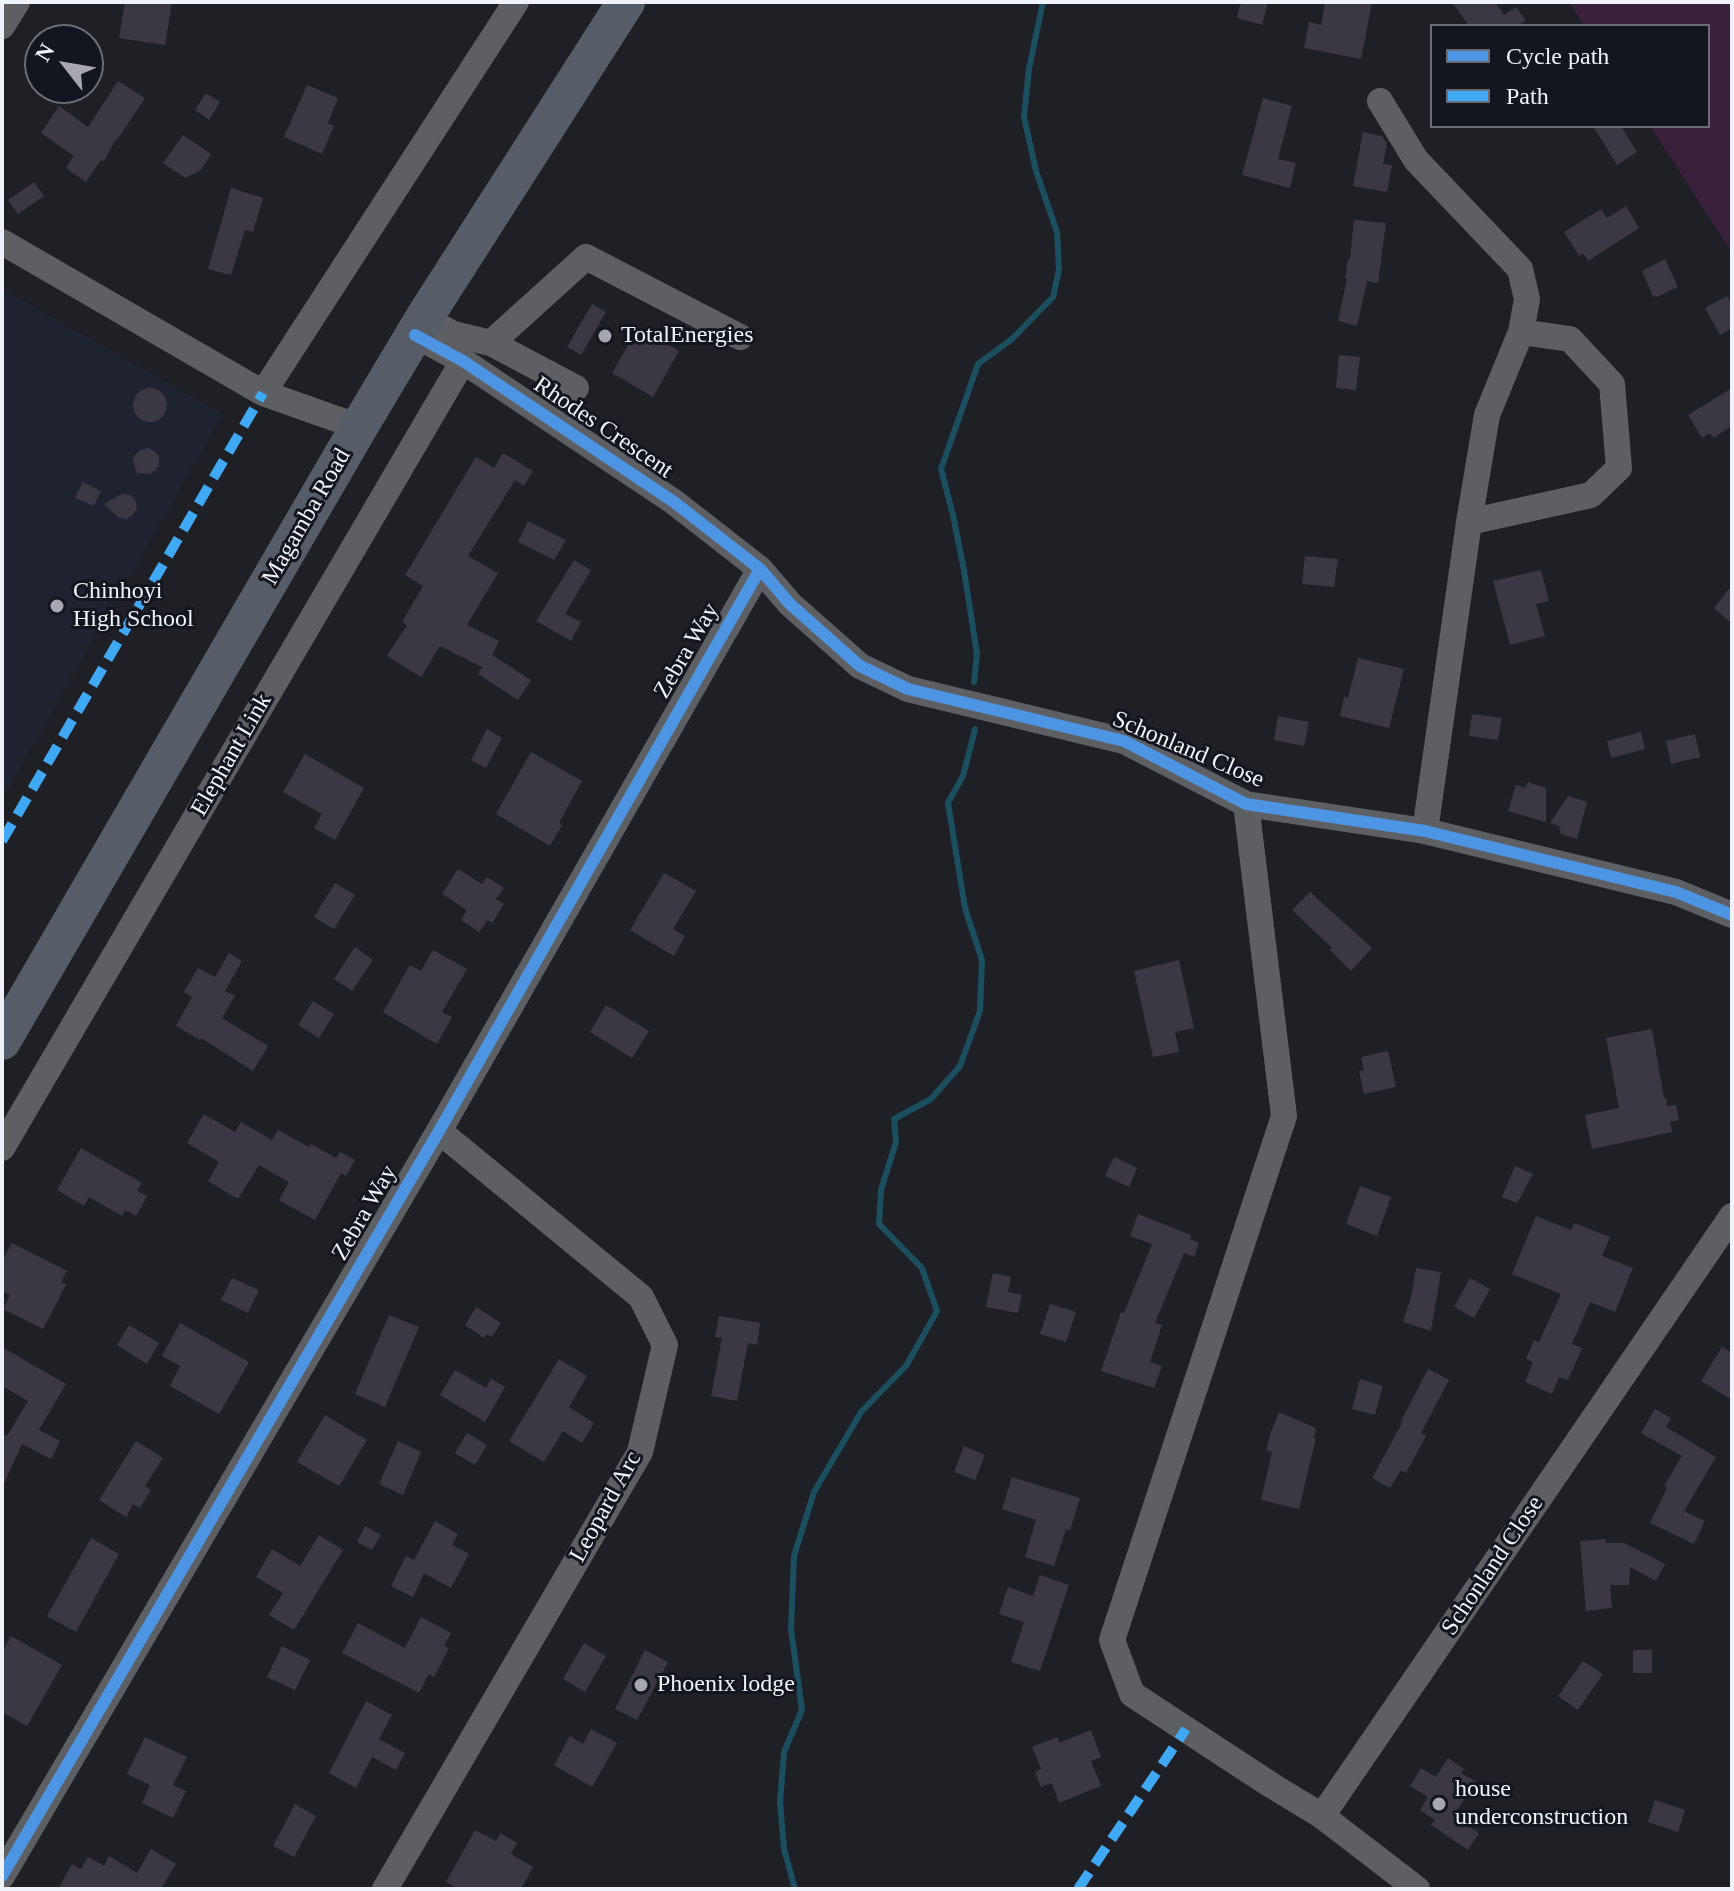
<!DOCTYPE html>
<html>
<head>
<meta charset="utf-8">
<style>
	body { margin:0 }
	#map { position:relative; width:1734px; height:1891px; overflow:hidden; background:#1f2025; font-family:"Times New Roman",serif }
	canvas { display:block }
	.frame { position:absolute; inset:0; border:4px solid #f0f2f9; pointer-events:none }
	.legend { position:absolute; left:1430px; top:24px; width:280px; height:104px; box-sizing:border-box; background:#13151f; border:2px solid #6b6d76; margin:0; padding:10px 14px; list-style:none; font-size:24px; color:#f0f2f9 }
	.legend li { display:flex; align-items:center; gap:16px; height:40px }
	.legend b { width:40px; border:2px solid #6b6d76 }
	.north { position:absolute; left:24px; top:24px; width:80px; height:80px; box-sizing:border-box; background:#13151f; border:2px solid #6b6d76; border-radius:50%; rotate:301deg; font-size:22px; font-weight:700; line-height:32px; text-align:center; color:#f0f2f9 }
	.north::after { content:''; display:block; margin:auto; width:28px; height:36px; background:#a7a8af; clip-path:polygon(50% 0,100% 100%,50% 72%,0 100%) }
</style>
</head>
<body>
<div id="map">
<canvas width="1734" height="1891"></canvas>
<div class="frame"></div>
<ul class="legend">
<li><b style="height:10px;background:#4d94e3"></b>Cycle path</li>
<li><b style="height:10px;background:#3fa9f5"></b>Path</li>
</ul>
<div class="north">N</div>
</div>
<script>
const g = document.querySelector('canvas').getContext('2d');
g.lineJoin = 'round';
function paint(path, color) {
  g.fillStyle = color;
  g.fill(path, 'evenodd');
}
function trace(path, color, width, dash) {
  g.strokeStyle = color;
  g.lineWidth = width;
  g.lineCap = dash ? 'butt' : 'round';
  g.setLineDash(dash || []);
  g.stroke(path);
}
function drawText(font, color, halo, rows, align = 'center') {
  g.font = font + ' "Times New Roman",serif';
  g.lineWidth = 6;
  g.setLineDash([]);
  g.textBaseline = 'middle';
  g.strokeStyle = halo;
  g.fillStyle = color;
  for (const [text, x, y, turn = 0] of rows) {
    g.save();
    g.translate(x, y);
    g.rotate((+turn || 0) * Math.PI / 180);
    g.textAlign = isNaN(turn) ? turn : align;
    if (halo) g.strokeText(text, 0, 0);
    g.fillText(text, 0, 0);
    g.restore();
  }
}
const built = new Path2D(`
	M2 289 223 414 2 799Z`);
const green = new Path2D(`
	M1569 2H1732V253L1650 126H1708V26H1584Z`);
const stream = new Path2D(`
	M974 682 977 654 964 570 953 515 941 469 978 364 1012 339 1053 297 1059 270 1057 232 1036 171 1024 117 1029 69 1043 2
	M795 1889 784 1849 780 1802 784 1752 802 1710 791 1629 794 1556 814 1492 861 1412 906 1366 937 1311 922 1268 879 1224 881 1190 896 1142 894 1119 931 1099 960 1066 980 1011 982 960 965 908 948 803 963 776 975 729`);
const building = new Path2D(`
	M125 2H172L165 45 119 38Z
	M1241 2H1268L1262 25 1237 18Z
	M1325 2H1372L1361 59 1304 48 1309 22 1321 25Z
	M1452 2H1495L1504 15 1516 7 1526 20 1517 26H1469Z
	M118 81 145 98 117 140 116 139 104 161 101 160 86 182 66 168 74 156 41 133 59 106 88 127Z
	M307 85 338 98 328 123 334 126 322 154 284 137Z
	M206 93 220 102 209 120 195 110Z
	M1263 98 1292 106 1278 159 1296 163 1290 188 1242 175Z
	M1593 126H1621L1637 152 1617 165Z
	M1363 132 1382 136 1387 143 1383 164 1392 165 1387 192 1353 186Z
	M183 135 211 154 201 170 185 178 163 163Z
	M34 182 44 196 18 214 8 200Z
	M231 188 263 198 253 232 245 230 231 275 208 269Z
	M1626 206 1639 228 1588 261 1583 253 1579 256 1564 232 1601 209 1607 218Z
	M1354 220 1386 223 1378 283 1367 281 1357 326 1338 321 1347 279H1345L1348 259H1350Z
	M1665 259 1678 287 1656 297 1653 296 1642 271Z
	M1727 296 1732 305V328L1720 335 1705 308Z
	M592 304 606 312 581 355 567 347Z
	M638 328 679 351 653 397 612 373Z
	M1339 355 1360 357 1356 390 1336 388Z
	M1732 388V426L1713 438 1710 433 1702 438 1688 415Z
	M133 405a17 17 0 1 1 34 0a17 17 0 1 1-34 0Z
	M148 448 154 451 159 456V464L156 470 149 474 137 473 133 462 135 455 140 450Z
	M503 453 533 471 524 486 515 480 468 556 498 573 467 625 499 641 492 655 531 680 518 700 478 674 482 667 440 646 421 677 387 656 407 625 402 622 423 586 405 575 476 457 494 468Z
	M83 482 101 491 94 506 75 498Z
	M122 494 130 495 135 500 137 508 133 515 126 519 119 518 104 504Z
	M528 521 566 540 554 560 518 542Z
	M1305 556 1338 559 1334 587 1302 584Z
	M574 560 591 570 565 614 581 622 571 641 536 621Z
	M1541 570 1549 601 1536 604 1545 636 1510 645 1493 581Z
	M1732 585V624L1714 608Z
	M1358 658 1404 669 1389 728 1340 716 1344 697 1348 698Z
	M1472 714 1502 718 1498 740 1469 736Z
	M1278 716 1309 722 1304 746 1274 740Z
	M487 729 502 738 486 768 471 760Z
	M1641 732 1645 749 1611 758 1607 741Z
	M1695 734 1700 757 1671 764 1666 741Z
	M531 752 582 781 559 823 562 825 550 846 496 814Z
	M305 754 364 788 335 840 314 828 322 814 283 792Z
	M1528 782 1546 788V822L1508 811 1516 785 1525 788Z
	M1568 796 1587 802 1577 839 1561 834 1559 826 1550 823Z
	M458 869 482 884 487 877 504 888 496 899 504 904 492 923 488 920 479 932 461 920 467 910 442 894Z
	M664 873 696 891 673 929 685 936 674 956 630 930Z
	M335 883 355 895 334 929 314 917Z
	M1310 892 1372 948 1351 971 1330 950 1332 948 1292 910Z
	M355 947 373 960 352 991 334 979Z
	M433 950 467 969 442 1012 452 1017 437 1044 383 1012 410 965 421 971Z
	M229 953 242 961 225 991 235 996 222 1018 268 1046 253 1071 201 1038 200 1040 176 1026 192 997 184 992 198 968 215 977Z
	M1179 960 1194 1028 1175 1032 1179 1052 1153 1057 1134 971Z
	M313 1001 334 1014 319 1038 298 1025Z
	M606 1005 649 1031 632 1058 590 1032Z
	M1652 1029 1664 1098H1666L1667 1106 1676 1105 1679 1120 1670 1122 1672 1132 1592 1149 1585 1115 1619 1108 1606 1038Z
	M1388 1051 1396 1087 1364 1094 1359 1071 1364 1070 1361 1057Z
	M204 1114 235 1132 241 1122 272 1140 278 1130 309 1147 311 1144 336 1158 340 1152 355 1160 346 1176 341 1173 315 1220 279 1200 289 1182 259 1165 238 1199 208 1181 219 1162 187 1143Z
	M81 1148 142 1183 137 1191 147 1196 136 1216 125 1210 122 1216 89 1197 84 1206 57 1190Z
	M1114 1157 1137 1168 1129 1187 1105 1176Z
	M1515 1166 1533 1174 1517 1203 1502 1197Z
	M1360 1186 1391 1197 1377 1236 1346 1224Z
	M1138 1214 1191 1235 1190 1239 1199 1243 1194 1257 1184 1253 1155 1323 1162 1325 1150 1362 1162 1366 1154 1388 1101 1371 1121 1312 1124 1313 1152 1244 1130 1236Z
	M1536 1216 1571 1230 1574 1223 1610 1237 1602 1256 1633 1268 1615 1312 1590 1302 1572 1344 1582 1348 1568 1380 1559 1377 1552 1394 1525 1382 1533 1362 1526 1359 1534 1340 1539 1342 1561 1294 1512 1274Z
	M12 1243 69 1272H66L61 1282 66 1285 43 1329 3 1309 10 1295 2 1290V1261Z
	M1416 1268 1441 1272 1431 1331 1403 1322 1411 1297Z
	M993 1273 1011 1277 1008 1292 1022 1295 1018 1313 986 1307Z
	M232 1278 259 1290 248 1313 221 1300Z
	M1470 1278 1490 1289 1474 1318 1454 1307Z
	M1050 1304 1076 1312 1066 1342 1040 1334Z
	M476 1307 501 1323 492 1337 487 1334 484 1338 465 1325Z
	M389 1315 419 1327 385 1407 355 1394Z
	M719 1316 760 1323 757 1345 748 1343 737 1401 711 1396 722 1338 715 1337Z
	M180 1323 249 1362 219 1414 170 1386 180 1366 162 1356Z
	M129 1325 159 1343 147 1364 117 1345Z
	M2 1347 66 1384 39 1430 60 1441 51 1459 22 1444 2 1488V1434L7 1436 28 1401 2 1386Z
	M1722 1347 1732 1353V1400L1701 1381Z
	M559 1359 587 1376 569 1407 594 1423 582 1443 563 1431 544 1462 509 1441Z
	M1428 1369 1449 1380 1421 1433 1426 1436 1406 1473 1401 1470 1390 1488 1372 1478 1402 1423H1400Z
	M455 1370 486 1388 491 1379 505 1387 485 1422 440 1395Z
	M1360 1379 1383 1386 1375 1415 1352 1409Z
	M1655 1409 1671 1418 1666 1427 1716 1457 1684 1511 1705 1521 1694 1544 1650 1523 1667 1488 1664 1486 1682 1456 1641 1433Z
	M1279 1412 1316 1428 1314 1438H1316L1299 1509 1261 1500 1272 1452 1266 1450 1271 1432Z
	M325 1415 367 1440 339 1486 297 1462Z
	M467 1433 487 1445 475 1465 455 1453Z
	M136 1441 163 1458 145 1486 151 1490 140 1508 133 1504 126 1517 99 1500Z
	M398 1441 421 1452 403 1495 379 1484Z
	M964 1446 985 1455 975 1480 954 1472Z
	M1012 1477 1080 1498 1070 1530 1066 1529 1054 1566 1025 1557 1036 1520 1002 1509Z
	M435 1521 458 1534 452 1545 469 1554 451 1588 424 1573 413 1597 391 1586 406 1556 414 1560Z
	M365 1526 381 1535 372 1550 357 1542Z
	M319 1535 343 1550 294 1630 269 1615 283 1593 256 1577 272 1549 300 1566Z
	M91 1538 119 1554 76 1632 47 1616Z
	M1606 1539V1543H1624L1665 1564 1656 1581 1630 1567 1629 1585H1610L1612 1608 1586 1611 1580 1541Z
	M1040 1575 1069 1585 1040 1671 1011 1662 1024 1622 999 1614 1008 1587 1033 1596Z
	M421 1617 451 1633 444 1646 449 1648 434 1677 429 1674 419 1693 342 1653 358 1623 405 1648Z
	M11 1636 62 1665 27 1726 2 1712V1652Z
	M584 1643 606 1656 585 1692 563 1679Z
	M282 1646 310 1660 295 1690 267 1677Z
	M645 1650 668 1662 637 1720 615 1709Z
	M1633 1650H1652V1673H1633Z
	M1583 1661 1603 1674 1578 1710 1558 1696Z
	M366 1701 392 1715 379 1739 405 1753 396 1770 372 1757 356 1788 329 1773Z
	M591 1729 617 1743 592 1787 554 1765 570 1736 583 1744Z
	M1091 1730 1101 1757 1091 1761 1101 1786 1059 1803 1052 1783 1041 1787 1035 1772 1041 1769 1032 1747 1057 1737 1059 1743Z
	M145 1737 187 1757 173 1785 186 1791 173 1818 142 1803 150 1785 127 1774Z
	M1448 1758 1464 1769 1461 1773 1476 1782 1457 1810 1459 1811 1455 1817 1479 1833 1468 1850 1431 1825 1435 1820 1420 1810 1428 1797 1410 1786 1421 1768 1436 1777Z
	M1655 1800 1685 1810 1678 1832 1648 1822Z
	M295 1804 316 1816 294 1857 273 1846Z
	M475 1830 496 1841 500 1833 517 1843 511 1854 533 1867 521 1889H458L446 1882Z
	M151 1849 176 1864 162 1887 165 1889H58L72 1864 81 1869 88 1857 104 1866 109 1856 137 1873Z`);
const minor = new Path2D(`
	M2 26 17 2
	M1380 101 1416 160 1520 269 1527 299 1521 332
	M2 242 263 393 359 427
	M424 318 453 334 491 343 586 257 740 337
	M415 335 463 361 674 502 760 569 790 604 860 666 908 689 1124 741 1246 804 1425 831 1676 892 1732 915
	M491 343 576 388
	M263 393 516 2
	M1246 804 1284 1116 1112 1640 1132 1694 1271 1785 1322 1816
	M1425 831 1469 522 1487 415 1521 332 1570 339 1612 384 1619 468 1591 495 1469 522
	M2 1148 463 361
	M2 1876 439 1131 760 569
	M385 1889 640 1452 665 1345 641 1297 439 1131
	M1417 1889 1322 1816 1732 1216`);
const highway = new Path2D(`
	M2 1041 359 427 424 318 626 2`);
const quiet = new Path2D(`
	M2 841 263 393
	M1078 1889 1186 1729`);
const cycleway = new Path2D(`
	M415 335 463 361 674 502 760 569 790 604 860 666 908 689 1124 741 1246 804 1425 831 1676 892 1732 915
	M2 1876 439 1131 760 569`);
const markers = [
	[605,336,8,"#a7a8af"],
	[57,606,8,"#a7a8af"],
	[641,1685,8,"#a7a8af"],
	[1439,1804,8,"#a7a8af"]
];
const poiNames = [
	["TotalEnergies",621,336],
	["Chinhoyi",73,592],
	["High School",73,620],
	["Phoenix lodge",657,1685],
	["house",1455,1790],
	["underconstruction",1455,1818]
];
const streetNames = [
	["Rhodes Crescent",603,428,34],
	["Magamba Road",307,517,-60],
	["Zebra Way",687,651,-60],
	["Schonland Close",1188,750,23],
	["Elephant Link",232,755,-60],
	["Zebra Way",365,1213,-60],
	["Leopard Arc",606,1507,-61],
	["Schonland Close",1493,1566,-56]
];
paint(built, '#1f2330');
paint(green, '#391f3a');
trace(stream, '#1b4e5e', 6);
paint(building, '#3b3843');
trace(minor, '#5e5f63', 26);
trace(highway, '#575d66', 38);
trace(quiet, '#3fa9f5', 10, [20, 10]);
trace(cycleway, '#4d94e3', 12);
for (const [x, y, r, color] of markers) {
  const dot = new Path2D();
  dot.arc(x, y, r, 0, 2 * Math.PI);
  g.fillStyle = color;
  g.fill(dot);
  trace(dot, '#13151f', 3);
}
drawText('24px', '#f0f2f9', '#13151f', poiNames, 'left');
drawText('24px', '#f0f2f9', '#13151f', streetNames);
</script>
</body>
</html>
